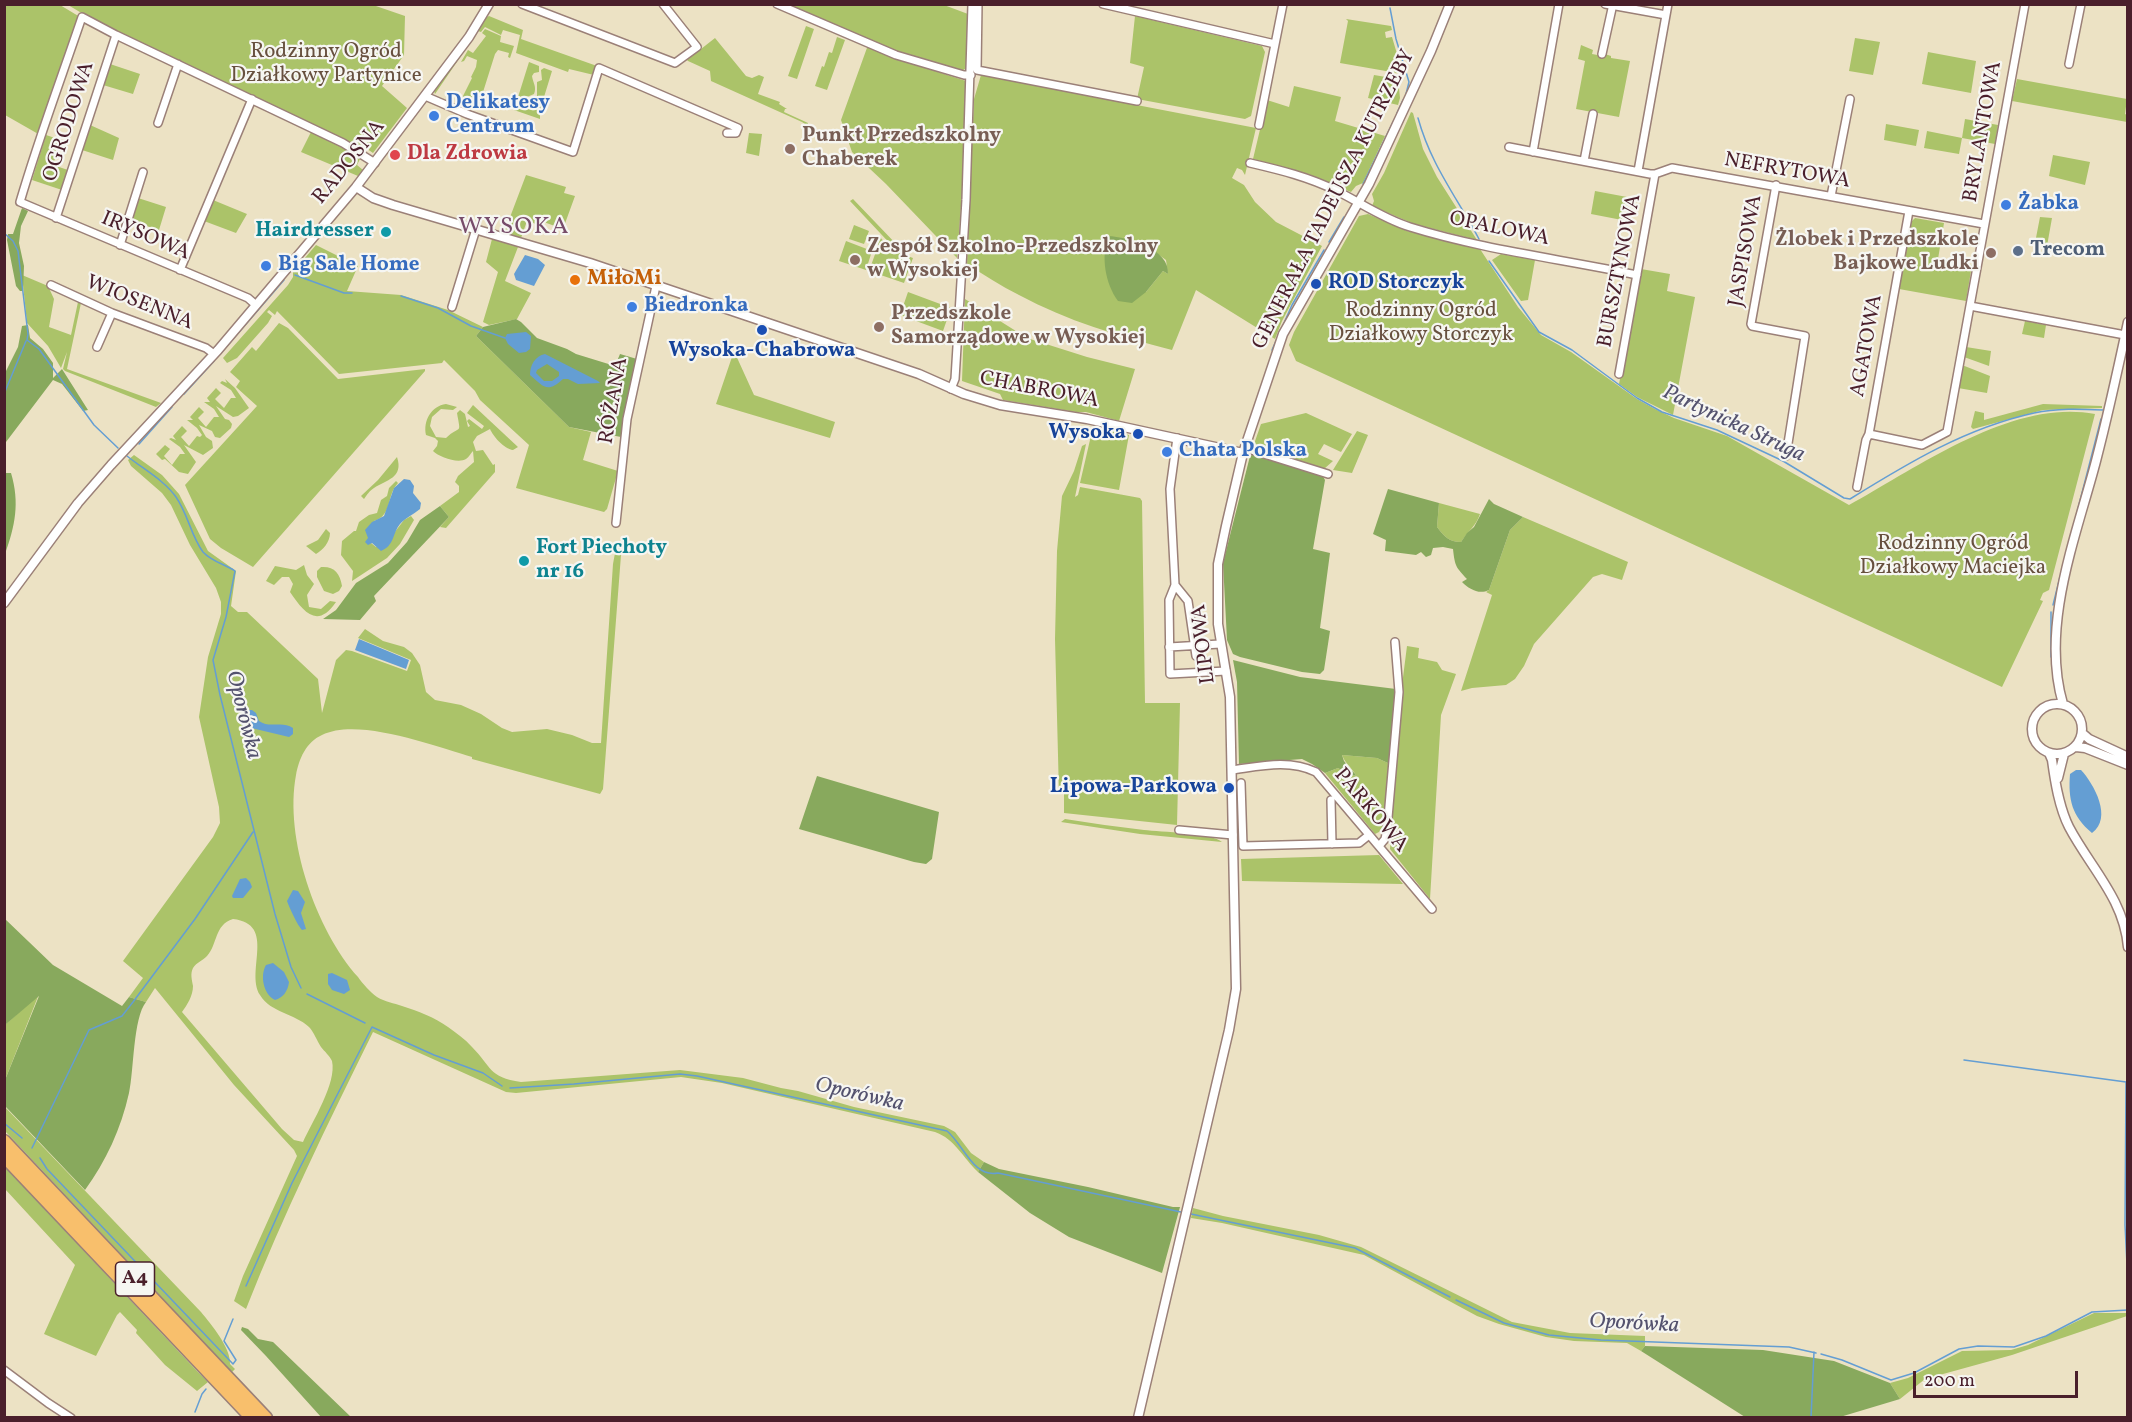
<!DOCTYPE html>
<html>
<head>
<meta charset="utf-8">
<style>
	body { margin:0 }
	#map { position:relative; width:2132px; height:1422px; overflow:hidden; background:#ece2c4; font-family:Vollkorn,serif }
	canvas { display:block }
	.frame { position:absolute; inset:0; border:6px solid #4a1f2b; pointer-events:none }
	.scale { position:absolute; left:1913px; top:1371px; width:165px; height:27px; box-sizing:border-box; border:3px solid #4a1f2b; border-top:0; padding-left:8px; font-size:18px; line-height:21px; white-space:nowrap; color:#4a1f2b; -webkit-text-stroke:4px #f6f6f2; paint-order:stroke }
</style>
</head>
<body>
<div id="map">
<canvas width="2132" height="1422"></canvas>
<div class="frame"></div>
<div class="scale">200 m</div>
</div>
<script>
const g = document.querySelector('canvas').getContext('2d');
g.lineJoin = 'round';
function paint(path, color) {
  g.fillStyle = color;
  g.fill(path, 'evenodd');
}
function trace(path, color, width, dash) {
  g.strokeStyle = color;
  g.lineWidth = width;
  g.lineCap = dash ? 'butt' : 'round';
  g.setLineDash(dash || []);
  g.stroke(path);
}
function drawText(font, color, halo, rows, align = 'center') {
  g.font = font + ' Vollkorn,serif';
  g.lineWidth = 4.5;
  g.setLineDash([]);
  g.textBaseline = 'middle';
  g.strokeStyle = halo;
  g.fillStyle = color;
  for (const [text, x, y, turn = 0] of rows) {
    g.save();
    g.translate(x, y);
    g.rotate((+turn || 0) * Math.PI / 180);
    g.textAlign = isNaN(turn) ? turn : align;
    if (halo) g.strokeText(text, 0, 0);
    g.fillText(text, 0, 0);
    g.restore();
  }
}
const green = new Path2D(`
	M5 5H60L80 17 40 135 5 115Z
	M68 5H373L405 16 404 55 382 86 407 108 373 153 363 146H358L90 18Z
	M788 5H944L968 14 967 68 961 71 900 53Z
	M489 16 523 30 521 39 597 66 594 75 569 69 568 72 516 53 520 35 503 30 501 35 485 27 481 32 478 31 435 94 434 91 485 18Z
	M1135 16 1262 46 1265 52 1251 116 1245 119 1137 99 1144 67 1130 63Z
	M1346 19 1391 26 1392 30 1385 32 1386 38 1392 37 1403 74 1340 63 1348 21Z
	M806 26 814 29 797 79 788 76Z
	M485 29 501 36 500 42 514 46 510 58 508 57 509 53 498 50 495 54 478 108 460 102 472 78 471 77 476 67 477 60 467 56 464 61 461 62 468 50 473 53 486 36 482 33Z
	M837 37 845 40 827 90 815 86 822 66 824 67 829 52 832 53Z
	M715 38 746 76 752 78 759 75 764 77 758 94 780 102 779 104 787 109H785L784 112 808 123V125L815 128 818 133 826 135 831 141 802 122 711 81 710 71 688 61 687 60Z
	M1855 38 1880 42 1873 75 1849 71Z
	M868 45 891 57 966 81 964 167 957 258 886 184 852 152 841 120Z
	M1581 45 1593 50 1592 54 1603 56 1605 54 1611 56V58L1630 61 1619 117 1576 109 1585 61 1578 59Z
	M1928 52 1976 61 1971 93 1922 84Z
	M529 62 539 66V72L534 73 532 76C533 83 537 87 534 94L527 97V101L530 104 537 101V82L542 80 541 70 544 68 552 71 540 110V119L514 110Z
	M110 64 140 74 133 94 103 85Z
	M981 75 1256 128 1245 175 1242 170 1237 168 1232 178 1244 185 1255 202 1276 222 1322 246 1282 321 1275 339 1196 290 1172 350C1119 336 1067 321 1019 295 1001 286 984 275 967 264L974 99ZM1124 237 1145 245 1166 260 1168 274 1163 271 1146 292Z
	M1374 75 1398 79 1400 98 1398 105 1368 98Z
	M2017 79 2127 99 2125 114 2127 115V122L2012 101Z
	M1294 86 1341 97 1335 121 1385 136 1363 183 1356 186 1351 192 1303 173 1253 159 1267 100 1289 107Z
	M1411 112 1413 113 1423 149 1437 177 1477 240 1414 224 1372 206 1374 201 1372 194 1384 173Z
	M1965 119 1998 125 1995 144 1962 138 1959 154 1924 148 1927 131 1962 138Z
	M1886 124 1919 130 1916 146 1884 140Z
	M90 125 119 138 113 160 82 150Z
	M311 132 345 149 360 159 357 165 363 170 358 176 301 152Z
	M749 133 762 134 759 156 746 153Z
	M46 135 61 140 53 165 68 170 62 190 32 180Z
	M2053 155 2090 162 2085 185 2049 176Z
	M526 175 566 187 564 193 575 196 563 229 541 221 539 225 527 221 521 238 504 233Z
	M1595 191 1627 197 1622 220 1591 214Z
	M138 198 166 207 159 230 131 221Z
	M853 199 899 247 896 250 850 201Z
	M213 200 247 214 236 233 204 221Z
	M1368 214 1407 231 1480 249 1518 307 1541 335 1571 352 1637 399 1655 409 1674 418 1727 436 1849 505C1918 467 2013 398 2095 414L2049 590 2043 593 2040 600 2043 601 2002 687 1296 361 1289 345 1294 332 1359 216Z
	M2040 217 2052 218 2047 246 2035 243Z
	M1915 218 1944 223 1938 259 1972 265 1966 301 1899 289 1912 221Z
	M854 225 869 231 864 244 849 239Z
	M880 237 891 250 913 258 904 283 869 271 878 246H880L877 244Z
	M492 239 518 247 505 281 531 293 517 319 489 325 483 322 498 272 486 262Z
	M846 241 872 251 866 270 839 261Z
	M316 245 358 266 347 291 401 295 448 310 483 327 476 336 569 427 591 432 583 460 618 471 607 509 604 512 516 488 529 445 480 400 475 391 444 360 442 363 339 374 277 311 275 315 269 310 267 312 272 316 268 323 237 358 227 363 223 358 288 285 293 277V272Z
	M1501 254 1535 260 1528 300 1521 301 1492 260Z
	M1641 269 1670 274 1667 291 1695 297 1673 415 1637 397 1619 384Z
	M22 275 48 286 54 299 49 327 71 335 78 302 81 303 67 369 161 403 156 407 65 371 63 369 67 352 61 368 48 346 27 323Z
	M908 292 951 308 943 331 900 315Z
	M965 299 1027 338 1087 357 1135 369 1119 421 1086 412H1076L1003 400 1000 394 962 381Z
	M2025 321 2046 325 2044 338 2022 334Z
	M279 323 288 328 338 379 425 369V371L253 567 221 548 210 539 185 485 257 406 236 387 240 381 230 372 252 347 256 351Z
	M1966 347 1991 351 1989 366 1964 357Z
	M734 351 754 395 835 422 830 438 716 404Z
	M1962 365 1990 376 1987 393 1958 388Z
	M225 379 235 388 249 408 238 416 233 417 216 406 225 419 229 420 232 424 231 428 220 438 215 437 212 431 199 425 206 437 212 441 213 448 203 455 184 445 196 462 188 474 179 472 165 459 162 460 156 454 165 445 170 449 164 456 172 465 180 454H185L180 447 169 439 171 438 176 440 173 436 182 426 187 431 181 437 189 446 197 436 200 437 202 435 197 428 187 420H193L190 417 199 407 204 412 198 418 206 427 214 417H219L214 409 204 402H210L207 398 216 388 221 393 215 399 224 408 231 398H236L231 390 220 383 222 381 227 383Z
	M446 404 457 407 453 410 441 409 432 417 430 426 436 437 446 438C461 424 461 436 457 413L460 410 465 414 468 427 470 426 467 421 469 419 482 429 484 426 467 413 473 405 518 447 513 450C504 449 493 436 490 429L477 436 473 442 476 451 483 450 493 465 495 464V472L446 528 440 527 449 517 440 506 459 492V486L455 482 458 476 474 462 473 451C471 453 469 457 466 459 458 464 439 457 433 451L437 446 438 441 435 438 426 435C423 421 431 406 446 404Z
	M2043 404 2102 406V408L2043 410 1973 429 1971 427 1975 411 1984 413V420Z
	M1306 413 1352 434 1341 452 1324 444 1318 454 1333 461 1324 469 1259 449 1260 446 1254 444 1261 424Z
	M1093 427 1129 435 1119 490 1080 483Z
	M1357 431 1368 435 1352 473 1333 470Z
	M1086 444 1075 497 1078 495 1080 487 1140 498 1142 501 1145 703H1180L1177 825 1064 813V794H1059L1055 639 1057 551 1062 496 1074 471 1082 446Z
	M134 455 162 475 179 494 208 551 236 571 231 606 238 612H247L318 679 322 713 336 660 346 650 352 651 407 671 411 660 358 638 365 629 383 641 404 647 412 653 420 665 426 692 435 700 461 705 481 714 502 728 512 732 547 729 572 735 592 743H601L613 564 617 542H622L603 789 600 794 472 759V757C434 746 358 717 322 735 306 742 299 759 296 775 284 838 316 930 358 977 363 984 370 992 377 997 385 1002 394 1003 402 1006 418 1011 434 1017 448 1027 456 1033 465 1039 472 1047 492 1067 488 1077 521 1082L680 1070 743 1078 781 1088 798 1091 854 1107 944 1126 955 1132 971 1153 984 1162 978 1172C963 1158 955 1139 935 1132L722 1083 681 1077 516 1093 506 1092 373 1032C328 1123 283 1215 246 1309L234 1301 243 1276 297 1156 294 1150 234 1085 155 988 146 1002 129 997 143 978 123 961 213 837 220 823 219 807 199 717 208 657 221 614V602L216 588 190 545 171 505 162 493 131 466 128 460ZM233 919C277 924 245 971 260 995 271 1013 294 1013 309 1027 314 1032 317 1041 321 1047 324 1051 330 1056 332 1061 337 1083 312 1122 303 1142L294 1140 282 1129 182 1012C187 1005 193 996 193 986 192 980 190 974 193 968 197 962 202 961 207 956 218 944 214 925 233 919Z
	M397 457C404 478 386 480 374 488 369 491 367 495 364 499L361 496 378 480Z
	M396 481 398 483C386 496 393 515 374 521L371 543 376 547 394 533 404 520 411 516 414 520 400 544 387 558 352 581 353 571 341 555 342 541 354 531H356L359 522 369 515 377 513 381 500 387 496 389 488Z
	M1439 503 1480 514C1476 526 1468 531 1461 542 1449 542 1444 536 1437 527Z
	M1523 517 1628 562 1622 580 1602 574 1593 577 1534 644 1524 666 1515 679 1506 685 1472 688 1461 691 1492 595 1486 592 1489 590 1510 530Z
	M326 529 330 533C330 542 323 550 316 554L306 546 318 540Z
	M304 565 307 575 314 584 307 595 309 607 321 609 330 601 336 602C317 630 303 611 290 592L293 584 289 577H282L274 585 266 581 275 566 296 570Z
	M321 567C334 566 340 573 342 586L339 591 333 594 324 591 317 577V571Z
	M1407 646 1419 648 1418 658 1437 662 1442 670 1456 674 1441 715 1430 899 1390 849 1401 693Z
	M1342 755 1377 758 1390 764 1383 830 1375 834 1325 773 1338 768 1351 776 1356 775C1351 767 1345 763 1342 755Z
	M1065 819C1091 823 1118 827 1144 830 1160 832 1213 833 1222 842L1140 834 1061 822Z
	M1379 855 1403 884 1242 881 1241 859Z
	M39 994 5 1080V1025Z
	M4 1106 201 1312C211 1324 231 1348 230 1364L235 1369 232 1372 5 1131Z
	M5 1167 197 1371 208 1382 197 1391 165 1365 136 1333 137 1330 120 1312 117 1315 96 1356 44 1334 75 1265 5 1189Z
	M1193 1208 1223 1216 1319 1235 1361 1247 1512 1322 1570 1333 1645 1336V1346L1641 1351 1627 1343 1574 1341 1546 1337 1499 1324 1477 1316 1364 1255 1222 1223 1191 1218Z
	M2094 1313H2127V1316L2012 1355 1925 1379 1900 1399 1890 1383 1908 1378 1962 1351 2011 1350 2028 1345Z`);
const forest = new Path2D(`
	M22 208 28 211 21 226 19 243 24 266 23 291H20L16 286 7 240 8 234H13Z
	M1108 236C1128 237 1170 249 1168 274L1163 271 1146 292 1132 303 1118 301C1105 283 1101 257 1108 236Z
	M516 319 521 322 537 338 567 349 576 354 615 366 620 354 637 359 621 437 569 427 476 336 483 327Z
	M28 325 30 338 43 349 53 363V378L62 369 88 410 83 411 62 384 53 380 6 442 5 373 18 347 22 326Z
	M1254 454 1322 475 1325 480 1313 549 1330 553 1320 628 1330 631 1324 670 1320 674 1302 672 1240 657 1233 654 1227 640 1223 563 1250 456Z
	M5 473H11C20 503 15 526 5 554Z
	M1388 489 1439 503 1437 527C1444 536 1449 542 1461 542L1467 533 1474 527 1489 499 1494 504 1523 517 1510 530 1489 590C1479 595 1469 589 1462 582L1467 579C1456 567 1455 567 1453 549L1443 547 1433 548 1431 555 1426 557 1421 552 1416 555 1385 551 1386 540 1373 534Z
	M440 506 449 517 374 596 376 601 360 620 323 619 336 610 356 583 388 563 407 542 420 520Z
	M1233 660 1300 677 1396 689 1390 764 1377 758 1342 755 1344 761 1356 775 1351 776 1338 768 1325 773 1312 764 1302 759 1239 764 1237 682Z
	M817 776 939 812 932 859 926 864 914 862 799 829Z
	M4 918 53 965 122 1006 129 997 146 1002C133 1018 134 1071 129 1093 121 1129 106 1161 85 1190L5 1106V1080L39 996 5 1025Z
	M984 1162 999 1169 1088 1187 1173 1207H1180L1162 1273 1069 1237 1030 1213 978 1172Z
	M242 1327 248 1329 258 1339 273 1342 351 1417H321L266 1356 241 1330Z
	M1645 1346 1763 1350 1834 1361 1890 1383 1900 1399 1840 1417H1745L1641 1351Z`);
const water = new Path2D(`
	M525 255 538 259 545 265 534 286 516 280 514 274Z
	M526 332 531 336 530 349 526 352 519 353 508 344 505 338 507 334Z
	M545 354 598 381 600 383 578 384 568 379H563C547 394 543 386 530 375 530 365 535 356 545 354ZM547 364 559 372V376L552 381H544L536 373 537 370Z
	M404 479 410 480 414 486 413 493 421 503 420 509C413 515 405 518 400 524 392 534 395 545 381 551L372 543 368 545 365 542 368 538 365 530 372 522 384 516 394 488Z
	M359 639 409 660 406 669 355 650Z
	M245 710H252L256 713 259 721C270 729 282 720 293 728V734L289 737 243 726 241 724 240 717Z
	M2076 770H2081C2094 784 2113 818 2092 833 2072 816 2068 800 2070 774Z
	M246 878 250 882 252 887 243 898H233L232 896 240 879Z
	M293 890 298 891 305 902 301 913 306 929 302 930C298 926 289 907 287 901Z
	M273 963 284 972 289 982C288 991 283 998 275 1000 263 994 260 975 266 965Z
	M332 973 347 980 350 990 344 994 332 990 328 984V974Z`);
const stream = new Path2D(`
	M1390 8 1396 39 1409 82 1406 94
	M1397 113 1403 100
	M1418 118C1431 165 1456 196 1479 239
	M1363 184 1394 120
	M4 233 13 241 18 251 28 334 27 340 39 349 94 425 118 448
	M1329 242 1344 217
	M1489 261 1539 332 1572 350 1637 398 1662 412 1717 430 1783 461 1844 498 1850 499C1908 463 1966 428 2034 413 2057 408 2080 409 2104 410L2103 415
	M295 275 344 293H352
	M401 296 438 308 471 326 505 338
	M1272 350 1292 305 1324 250
	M220 354 284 280
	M4 394 26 341
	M184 394 214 361
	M139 444 172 407
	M127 456C143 469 164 480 176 497 188 514 191 536 203 552 212 562 225 564 235 571L226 617 213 660 220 695 275 914 291 967 301 988
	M2073 528 2101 419
	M2053 605 2060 577
	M2051 657V612
	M307 994 365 1023
	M1964 1060 2126 1082 2125 1225 2128 1284
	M510 1088 574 1084 680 1074 697 1076 947 1131C964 1145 973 1178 998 1173L1181 1212
	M4 1123 22 1138
	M32 1148 89 1030 122 1016 133 1002 195 919 253 832
	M40 1158 47 1169 233 1364
	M1191 1214 1355 1248 1450 1297
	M246 1286 292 1183 372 1027 434 1055 483 1073 502 1086
	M1456 1300 1504 1323 1549 1335 1601 1340 1789 1347 1816 1353
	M233 1319 224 1341 236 1360 233 1364
	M1821 1354 1842 1360 1891 1380 1914 1373 1959 1349 1978 1346 2014 1347 2046 1336 2092 1312 2128 1310
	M195 1412 202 1394 206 1389
	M1811 1418 1814 1352`);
const minor = new Path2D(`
	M522 4 675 63 697 47 663 4
	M777 4 896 55 964 75H971
	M978 4 977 70 1137 101
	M1103 4 1275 44
	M1605 4 1666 15
	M1602 54 1613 4
	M2069 64 2081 4
	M425 96 467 114 573 152 599 68 738 128 736 133H727
	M158 123 178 64
	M1259 125 1283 4
	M1509 147 1650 174H1655L1672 168 1984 224
	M1533 152 1559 4
	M1584 161 1593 114
	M1250 163C1280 170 1309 177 1337 191 1361 203 1384 219 1410 227 1484 250 1562 259 1637 275
	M1638 171 1668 4
	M1776 185 1751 324 1752 326 1805 336 1786 456
	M1831 196 1850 99
	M56 218 116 35
	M120 245 143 172
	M180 270 252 99
	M51 285 112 313 206 348 214 354
	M256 305 248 298 20 202C38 140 61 79 82 17L116 35 343 143 375 163
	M1970 306 2125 335
	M452 307 476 229
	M97 347 112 313
	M1619 374 1655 174
	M951 389 955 379 966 200 972 4
	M1869 434 1922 445 1947 432 2025 4
	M1177 438 1170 489 1175 585 1169 600 1170 674 1226 671
	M1245 448 1328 474
	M1857 487 1866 440 1869 434 1909 211
	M616 523 627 419 656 286
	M1175 585 1188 601 1196 656
	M1169 647 1220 644
	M1232 770C1261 766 1289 759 1316 772L1432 909
	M1241 783 1243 846 1359 843 1369 835
	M1331 800 1332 844
	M1179 830 1233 835
	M1379 846 1385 839 1387 829 1399 692 1395 642
	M4 1370 48 1403 71 1418`);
const tertiary = new Path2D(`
	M356 187 373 198 393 205 590 263 919 374 964 394 1000 405 1087 419 1243 453
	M4 603 78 503 111 465 218 350 356 187 469 37 489 4
	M2032 729a25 25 0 1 1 50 0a25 25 0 1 1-50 0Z
	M2063 704C2040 626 2076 537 2096 461 2108 415 2118 369 2128 322
	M2082 733 2089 739 2128 757
	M2076 747 2085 748 2128 765
	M2049 753 2052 760C2055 782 2059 807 2069 827 2090 867 2124 899 2128 947
	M2058 778 2064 754
	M1138 1418 1229 1030 1236 989 1230 697 1218 624V564L1226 526 1243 453 1283 334 1369 184 1431 51 1450 4`);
const motorway = new Path2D(`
	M4 1141 266 1418
	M4 1156 252 1418`);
const markers = [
	[434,116,6,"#3f7fe0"],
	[790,149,6,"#8d6e63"],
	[395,155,6,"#e0444e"],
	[2006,205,6,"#3f7fe0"],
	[386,232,6,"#0f9aa8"],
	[2018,251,6,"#5c6f8a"],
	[1991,253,6,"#8d6e63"],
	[855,260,6,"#8d6e63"],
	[266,266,6,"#3f7fe0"],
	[575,280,6,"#e8710a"],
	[1316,284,6,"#1a4fb4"],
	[632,307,6,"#3f7fe0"],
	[879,327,6,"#8d6e63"],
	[762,330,6,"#1a4fb4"],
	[1138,434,6,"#1a4fb4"],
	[1167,452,6,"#3f7fe0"],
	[524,561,6,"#0f9aa8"],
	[1229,788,6,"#1a4fb4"]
];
const shields = [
	[135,1279,39]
];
const shieldNames = [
	["A4",135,1279]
];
const parkNames = [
	["Rodzinny Ogród",326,53],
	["Działkowy Partynice",326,77],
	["Rodzinny Ogród",1421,312],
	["Działkowy Storczyk",1421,336],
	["Rodzinny Ogród",1953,545],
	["Działkowy Maciejka",1953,569]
];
const shopNames = [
	["Delikatesy",446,104],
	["Centrum",446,128],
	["Żabka",2018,205],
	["Big Sale Home",278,266],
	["Biedronka",644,307],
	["Chata Polska",1179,452]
];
const streetNames = [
	["OGRODOWA",70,122,-72],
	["BRYLANTOWA",1984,132,-80],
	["RADOSNA",350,163,-51],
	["NEFRYTOWA",1787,172,10],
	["GENERAŁA TADEUSZA KUTRZEBY",1335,200,-63],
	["OPALOWA",1499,230,12],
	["IRYSOWA",145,237,23],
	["JASPISOWA",1747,251,-80],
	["BURSZTYNOWA",1621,271,-79],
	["WIOSENNA",139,304,22],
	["AGATOWA",1868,346,-80],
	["CHABROWA",1039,391,11],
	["RÓŻANA",615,401,-80],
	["LIPOWA",1205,644,-97],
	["PARKOWA",1370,811,50]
];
const educationNames = [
	["Punkt Przedszkolny",802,137],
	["Chaberek",802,161],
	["Żlobek i Przedszkole",1979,241,"right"],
	["Bajkowe Ludki",1979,265,"right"],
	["Zespół Szkolno-Przedszkolny",867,248],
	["w Wysokiej",867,272],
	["Przedszkole",891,315],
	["Samorządowe w Wysokiej",891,339]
];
const healthNames = [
	["Dla Zdrowia",407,155]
];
const cultureNames = [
	["Hairdresser",374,232],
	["Fort Piechoty",536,549,"left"],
	["nr 16",536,573,"left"]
];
const serviceNames = [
	["Trecom",2030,251]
];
const foodNames = [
	["MiłoMi",587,280]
];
const transitNames = [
	["ROD Storczyk",1328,284,"left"],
	["Wysoka-Chabrowa",762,352,"center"],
	["Wysoka",1126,434],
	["Lipowa-Parkowa",1217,788]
];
const waterNames = [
	["Partynicka Struga",1733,425,25],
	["Oporówka",242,715,76],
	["Oporówka",859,1096,13],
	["Oporówka",1634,1325,3]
];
const quarterNames = [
	["WYSOKA",514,229]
];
paint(green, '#abc369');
paint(forest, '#88a95d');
paint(water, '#649ed3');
trace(stream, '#649ed3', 1.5);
trace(minor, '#9b8078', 10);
trace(tertiary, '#9b8078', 11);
trace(motorway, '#9b8078', 15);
trace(minor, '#fff', 7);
trace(tertiary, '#fff', 8);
trace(motorway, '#f8bf6c', 12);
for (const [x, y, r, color] of markers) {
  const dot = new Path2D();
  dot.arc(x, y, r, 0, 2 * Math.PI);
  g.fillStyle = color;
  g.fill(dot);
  trace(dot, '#f6f6f2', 2);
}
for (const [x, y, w] of shields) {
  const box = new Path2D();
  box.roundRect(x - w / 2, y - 17, w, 34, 4.5);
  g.fillStyle = '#f6f6f2';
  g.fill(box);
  trace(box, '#4a1f2b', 1.5);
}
drawText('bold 20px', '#4a1f2b', null, shieldNames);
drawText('21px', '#67503e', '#f6f6f2', parkNames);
drawText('bold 21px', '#366cbe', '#f6f6f2', shopNames, 'left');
drawText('21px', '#4a1f2b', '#f6f6f2', streetNames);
drawText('bold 21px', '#785e54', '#f6f6f2', educationNames, 'left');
drawText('bold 21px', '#be3a42', '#f6f6f2', healthNames, 'left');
drawText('bold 21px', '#0d838f', '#f6f6f2', cultureNames, 'right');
drawText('bold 21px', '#4e5e75', '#f6f6f2', serviceNames, 'left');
drawText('bold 21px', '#c56008', '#f6f6f2', foodNames, 'left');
drawText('bold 21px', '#164399', '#f6f6f2', transitNames, 'right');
drawText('italic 22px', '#54526e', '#f6f6f2', waterNames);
g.letterSpacing = '1.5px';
drawText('24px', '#774c6a', '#f6f6f2', quarterNames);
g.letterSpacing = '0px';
</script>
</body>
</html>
